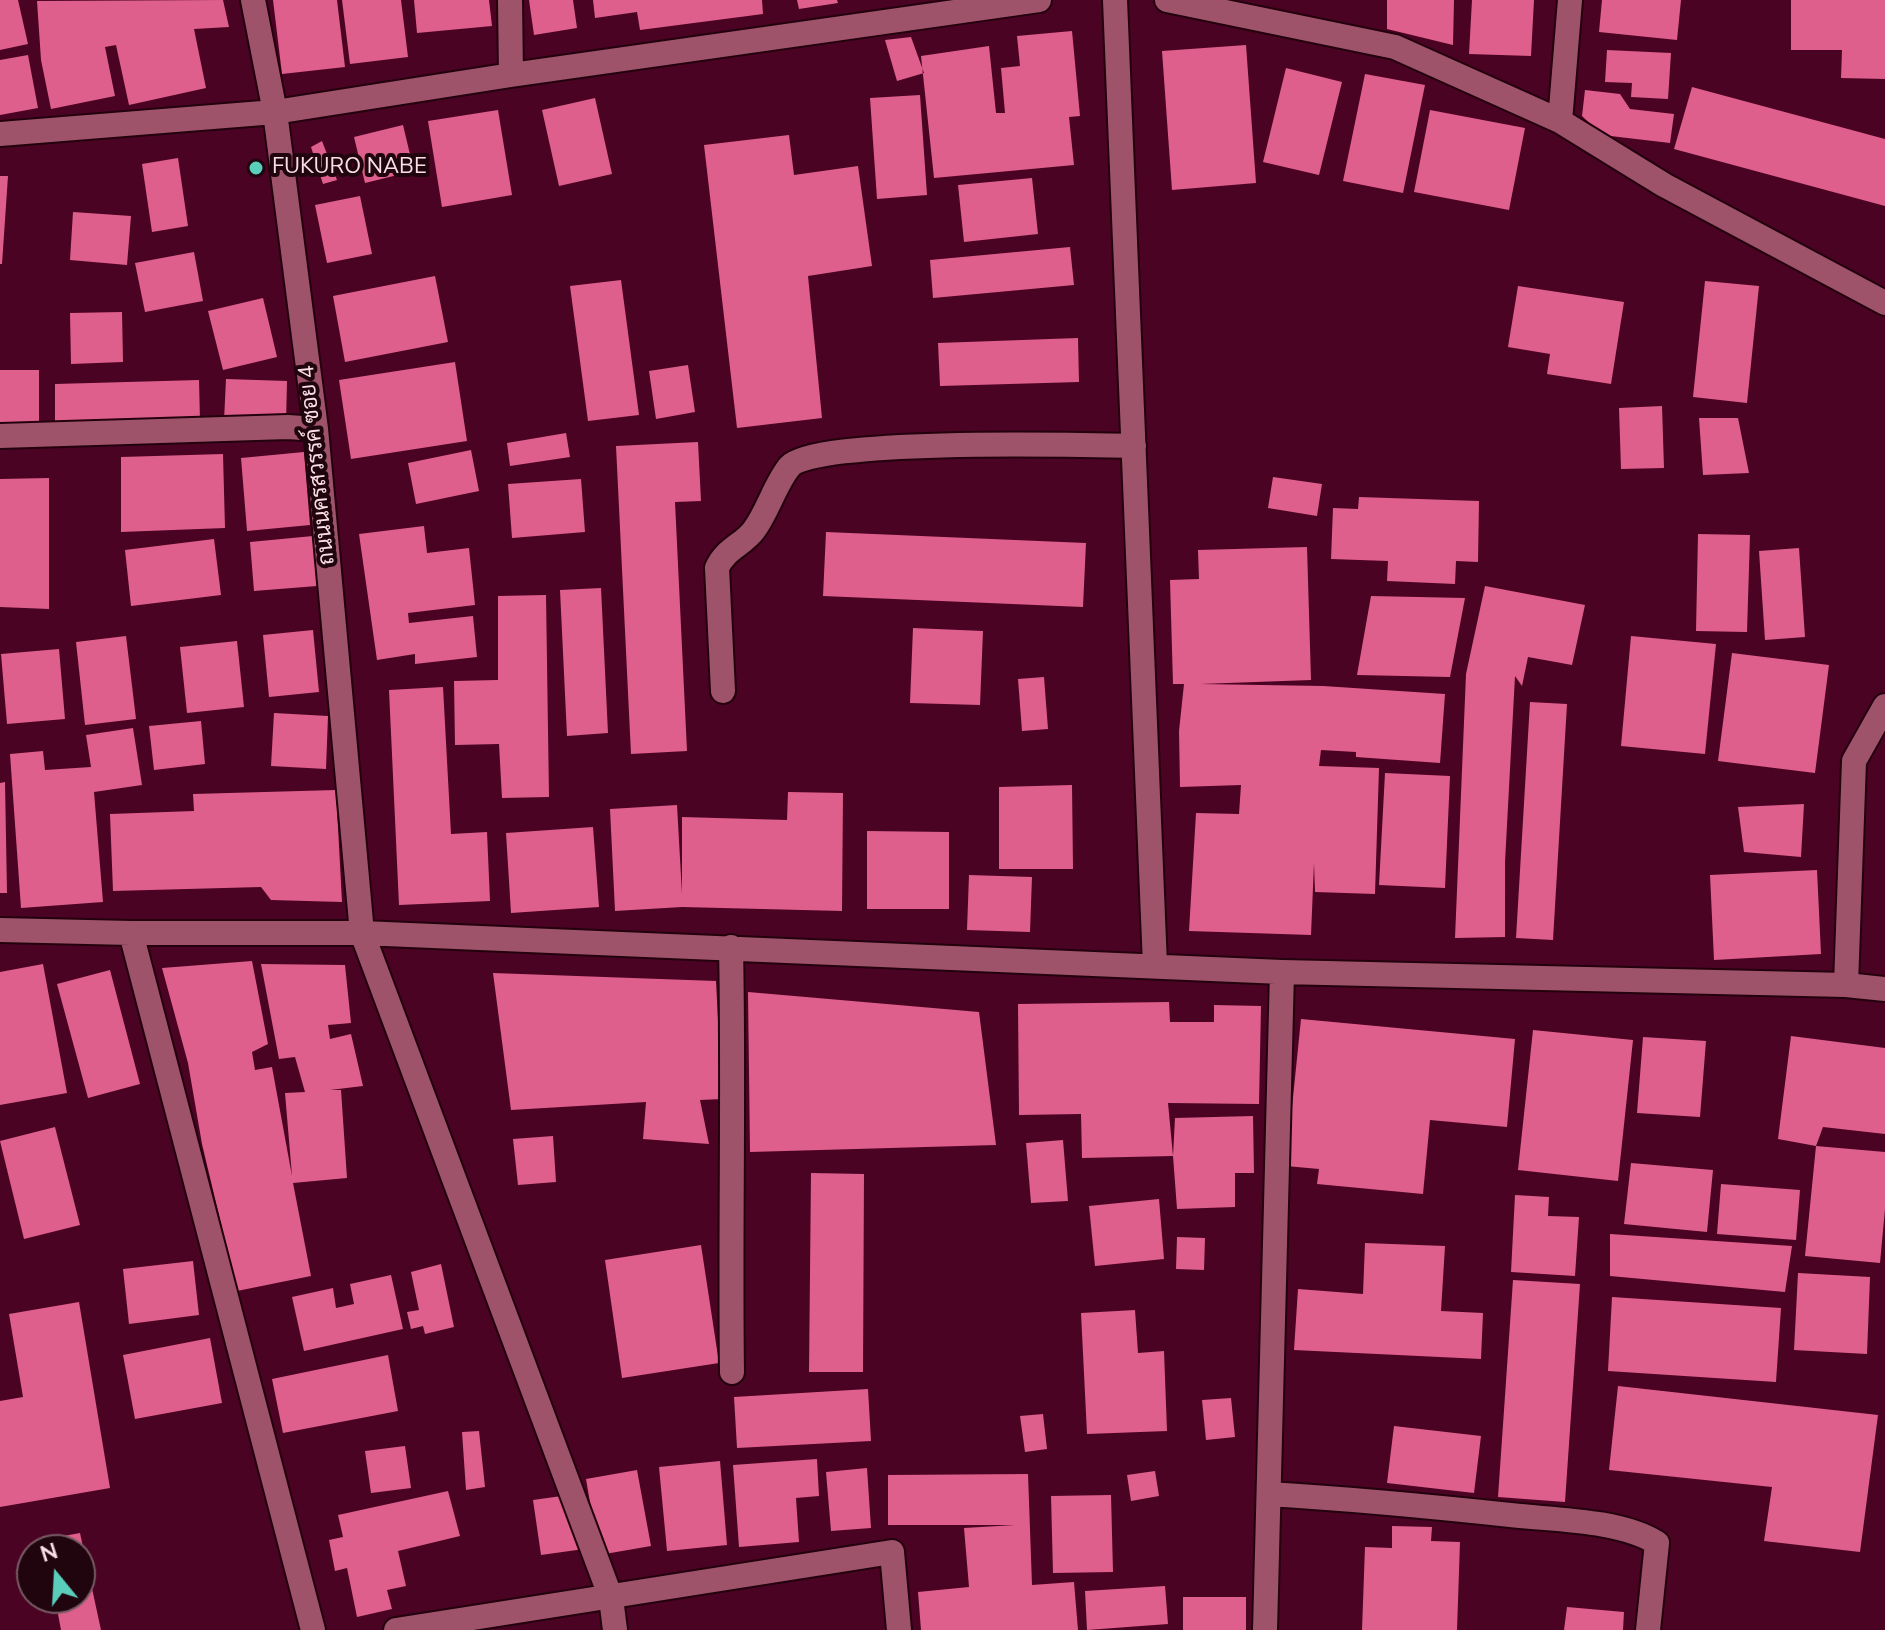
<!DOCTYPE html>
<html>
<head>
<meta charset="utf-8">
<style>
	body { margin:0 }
	#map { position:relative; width:1885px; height:1630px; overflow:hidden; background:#4b0324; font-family:"Nunito Sans",sans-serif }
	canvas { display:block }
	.north { position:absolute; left:16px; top:1534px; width:80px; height:80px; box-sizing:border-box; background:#20040e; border:2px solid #775b64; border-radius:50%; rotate:342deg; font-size:22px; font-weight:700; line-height:32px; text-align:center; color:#f9dee5 }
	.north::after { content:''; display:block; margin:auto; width:28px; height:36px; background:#5bcebb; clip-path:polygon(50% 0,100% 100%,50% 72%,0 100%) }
</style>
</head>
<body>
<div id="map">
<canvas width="1885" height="1630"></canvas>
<div class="north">N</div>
</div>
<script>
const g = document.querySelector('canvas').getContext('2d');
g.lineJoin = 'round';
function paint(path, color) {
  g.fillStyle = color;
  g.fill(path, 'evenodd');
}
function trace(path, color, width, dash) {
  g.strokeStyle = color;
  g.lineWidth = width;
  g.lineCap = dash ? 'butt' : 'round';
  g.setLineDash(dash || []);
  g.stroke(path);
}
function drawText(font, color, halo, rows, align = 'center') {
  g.font = font + ' "Nunito Sans",Sarabun,sans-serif';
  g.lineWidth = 8;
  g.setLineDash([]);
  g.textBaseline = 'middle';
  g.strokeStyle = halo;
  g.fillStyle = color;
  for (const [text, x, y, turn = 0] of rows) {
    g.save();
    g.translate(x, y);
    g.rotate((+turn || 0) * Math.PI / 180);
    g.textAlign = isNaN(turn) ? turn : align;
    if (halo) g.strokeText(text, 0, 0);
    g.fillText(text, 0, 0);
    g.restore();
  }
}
const building = new Path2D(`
	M0 0H18L28 44 0 50Z
	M223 0 229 27 194 29 206 88 129 105 116 45 105 47 115 96 51 109 41 60 37 1Z
	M273 0H337L345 67 282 74Z
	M342 0H401L408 57 350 64Z
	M414 0H489L492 26 417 33Z
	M529 0H573L577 28 534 35Z
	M593 0H762L763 14 640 30 637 12 595 18Z
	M797 0H837L838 3 799 9Z
	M1387 0H1454L1453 45 1387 29Z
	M1472 0H1534L1531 56 1469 54Z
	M1602 0H1681L1677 40 1599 32Z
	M1791 0H1885V79L1841 78 1842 50H1791Z
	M1072 31 1080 116 1069 117 1074 165 934 178 921 56 989 46 996 113H1005L1001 68 1020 66 1017 36Z
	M911 37 924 73 897 81 885 40Z
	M1246 45 1256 183 1172 190 1162 51Z
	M1607 50 1671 53 1668 99 1631 97 1632 83 1605 82Z
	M28 55 38 108 0 115V60Z
	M1286 68 1342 82 1319 175 1263 162Z
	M1365 74 1425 85 1403 193 1343 181Z
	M1692 87 1885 139V206L1674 149Z
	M1585 90 1620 94 1630 109 1674 114 1670 143 1602 135 1582 116Z
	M920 95 927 195 877 199 870 98Z
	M595 98 612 174 559 186 542 110Z
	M498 110 512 195 442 207 428 121Z
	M1430 110 1525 128 1509 210 1414 192Z
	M403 125 414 171 365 183 354 137Z
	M789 135 794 175 858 166 872 266 808 276 822 418 737 428 704 145Z
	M322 141 337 180 323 184 311 147Z
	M178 158 188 226 152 232 142 164Z
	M0 176H8L2 264H0Z
	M1032 178 1038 234 964 242 958 185Z
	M360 196 372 254 327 263 315 205Z
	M73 212 131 216 127 265 70 260Z
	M1070 247 1074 285 933 298 930 260Z
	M194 252 203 301 145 312 135 263Z
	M435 276 448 342 345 362 333 296Z
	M621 280 639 415 588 421 570 286Z
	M1705 281 1759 286 1747 403 1693 397Z
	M1518 286 1624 302 1611 384 1547 374 1550 354 1508 347Z
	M263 298 277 357 223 370 208 311Z
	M122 312 123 362 71 364 70 313Z
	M1078 338 1079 382 940 386 938 343Z
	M455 362 467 441 351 459 339 380Z
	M688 365 695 412 656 419 649 371Z
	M0 370H39V426L0 427Z
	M226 379 287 381 286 424 224 421Z
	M199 380 200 421 55 425V384Z
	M1662 406 1664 468 1621 469 1619 408Z
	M1699 418H1738L1749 473 1703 475Z
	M566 433 570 457 510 466 507 443Z
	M698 442 701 501 675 502 687 751 631 754 616 446Z
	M471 450 479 491 416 504 408 463Z
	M304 452 310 525 247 531 241 458Z
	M223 454 225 528 121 532V457Z
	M1273 477 1322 484 1317 516 1268 508Z
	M49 478V609L0 607V479Z
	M581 479 585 532 512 538 508 484Z
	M1359 497 1479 501 1478 562 1456 561 1455 584 1387 581 1388 561 1331 559 1333 508 1358 509Z
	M424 526 427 553 469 548 475 605 408 613 409 623 473 616 477 657 415 664V654L377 660 359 534Z
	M826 532 1086 543 1083 607 823 596Z
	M1698 534 1750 535 1747 632 1696 631Z
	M313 536 317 586 254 591 250 542Z
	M214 539 221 595 131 606 125 550Z
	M1307 547 1311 680 1200 684 1323 686 1445 694 1440 763 1356 757V752L1321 750 1319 766 1379 768 1375 894 1315 892 1314 863 1311 935 1189 931 1196 813 1239 814 1241 785 1180 787 1179 731 1184 684H1173L1170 580 1199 579 1198 550Z
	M1799 548 1805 637 1765 640 1759 551Z
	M1485 586 1585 605 1572 665 1528 657 1522 686 1515 676 1505 862V937L1455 938 1466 674Z
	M601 588 608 733 567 736 560 590Z
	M546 595 549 797 502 798 499 744 455 745 454 681 498 680V596Z
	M1371 596 1465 598 1450 677 1357 675Z
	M913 628 983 631 980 705 910 703Z
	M313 630 319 692 269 697 263 635Z
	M126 636 136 719 85 725 76 642Z
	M1631 636 1716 644 1705 754 1621 746Z
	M237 641 244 707 187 713 180 647Z
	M59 649 65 719 7 724 1 654Z
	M1732 653 1829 665 1815 773 1718 761Z
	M1044 677 1048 729 1022 731 1018 679Z
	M443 687 451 834 487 832 490 901 399 905 389 690Z
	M1530 702 1567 704 1553 940 1516 938Z
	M274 713 328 716 326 769 271 766Z
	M201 721 205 764 154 770 149 726Z
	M133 728 142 785 94 792 103 902 21 908 10 754 43 751 45 770 91 767 86 735Z
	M1385 773 1450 776 1445 888 1379 885Z
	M5 782 7 893H0V783Z
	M1072 785 1073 869H999V787Z
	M336 790 342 902 271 900 261 887 113 891 110 814 194 811 193 794Z
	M788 792 843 793 842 911 682 907 615 911 610 809 677 805 682 894V817L787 820Z
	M1804 804 1801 857 1744 852 1738 807Z
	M593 827 599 907 511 913 506 833Z
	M867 831 949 832V909H867Z
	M1817 870 1821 954 1714 960 1710 875Z
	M969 875 1032 877 1030 932 967 930Z
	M252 961 268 1044 252 1052 255 1070 272 1067 292 1176 285 1093 305 1092 295 1057 279 1059 261 964 345 965 351 1023 328 1025 330 1039 351 1034 363 1086 330 1090H341L347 1178 293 1183 311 1276 237 1291 202 1144 188 1063 162 968Z
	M43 964 67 1093 0 1105V972Z
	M110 970 140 1084 88 1098 57 984Z
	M493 973 716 981 722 1099 700 1100 709 1144 643 1139 646 1102 511 1110Z
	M748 992 979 1012 996 1145 750 1152Z
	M1169 1002 1170 1022H1214V1005L1261 1006 1259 1104 1168 1103 1173 1156 1082 1158 1081 1114 1019 1115 1018 1004Z
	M1301 1019 1515 1039 1507 1127 1430 1120 1423 1194 1317 1184 1319 1169 1286 1166Z
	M1533 1030 1633 1040 1618 1181 1518 1170Z
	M1791 1036 1885 1048V1134L1823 1127 1816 1146 1778 1139Z
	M1643 1037 1706 1041 1700 1117 1637 1113Z
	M1253 1116 1254 1173H1235V1207L1177 1209 1173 1156 1175 1118Z
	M55 1127 80 1225 24 1239 0 1141Z
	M553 1136 556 1182 518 1185 513 1139Z
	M1063 1140 1068 1201 1031 1203 1026 1143Z
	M1816 1146 1885 1152V1209L1880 1263 1805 1256Z
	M1631 1163 1713 1170 1707 1232 1624 1224Z
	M811 1173 864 1174 863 1372H809Z
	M1721 1184 1800 1190 1796 1240 1717 1234Z
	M1515 1195 1549 1197 1548 1216 1579 1217 1575 1276 1511 1272Z
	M1159 1199 1164 1259 1095 1266 1089 1206Z
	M1610 1234 1792 1246 1785 1292 1610 1276Z
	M1177 1237 1205 1238 1204 1270 1176 1269Z
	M1365 1243 1445 1246 1441 1311 1483 1313 1481 1359 1294 1350 1298 1289 1363 1294Z
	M701 1245 719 1363 622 1378 605 1260Z
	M193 1261 199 1315 129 1324 123 1269Z
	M441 1264 454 1327 425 1334 423 1326 411 1329 407 1312 419 1310 411 1272Z
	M1798 1273 1870 1277 1867 1354 1794 1350Z
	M391 1275 403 1329 304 1351 292 1297 333 1288 336 1308 354 1304 350 1284Z
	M1513 1280 1580 1284 1565 1502 1498 1497Z
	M1612 1297 1781 1308 1776 1382 1608 1371Z
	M79 1302 110 1488 0 1507V1401L23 1397 9 1314Z
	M1135 1310 1138 1353 1164 1351 1167 1431 1087 1434 1081 1313Z
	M210 1338 222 1403 135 1419 123 1355Z
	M388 1355 398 1411 283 1433 272 1379Z
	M1618 1386 1878 1415 1860 1552 1764 1541 1772 1487 1609 1470Z
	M868 1389 871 1441 737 1448 734 1397Z
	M1231 1398 1235 1437 1206 1440 1202 1400Z
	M1043 1414 1047 1449 1025 1452 1020 1416Z
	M1394 1426 1481 1436 1474 1493 1387 1483Z
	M479 1431 485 1487 466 1490 462 1432Z
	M405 1446 411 1488 371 1493 365 1451Z
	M817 1459 819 1496 796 1498 799 1542 739 1547 733 1465Z
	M720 1461 727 1545 667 1551 659 1467Z
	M867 1468 871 1528 831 1531 826 1472Z
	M637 1470 651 1546 599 1555 586 1479Z
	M1155 1471 1159 1496 1131 1501 1127 1475Z
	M1028 1474 1032 1585 1074 1582 1078 1630H921L918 1592 969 1587 964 1528 1015 1525H888V1475Z
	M448 1491 460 1536 398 1551 406 1586 387 1590 392 1609 357 1617 347 1568 335 1571 329 1540 343 1537 338 1515Z
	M576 1494 584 1549 541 1555 533 1500Z
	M1111 1495 1113 1572 1053 1573 1051 1496Z
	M1392 1526 1432 1527 1431 1541 1460 1542 1457 1630H1362L1365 1547 1392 1548Z
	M80 1533 101 1630H61L55 1598H80V1550H45L42 1540Z
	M1165 1586 1168 1624 1087 1630 1085 1591Z
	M1183 1597H1246V1630H1183Z
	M1567 1607 1624 1612 1623 1630H1564Z`);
const minor = new Path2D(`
	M253 0 275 112 316 429 362 933 611 1598 615 1630
	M510 0 511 75
	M1115 0 1155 965
	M1167 0 1395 47 1560 121 1664 185 1885 303
	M1560 121 1570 0
	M0 134 275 112 511 75 1039 0
	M0 436 288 427 316 429
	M723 691 717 568C725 549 743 545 754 530 768 511 776 482 790 466 817 438 1083 445 1134 446
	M0 930 131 933H362L1282 972 1846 985 1885 989
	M131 933 313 1630
	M731 947C734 1089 730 1230 732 1372
	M1846 985 1854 761 1885 706
	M1269 1494C1353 1499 1436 1507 1520 1516 1561 1520 1622 1521 1657 1543L1648 1630
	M396 1630 892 1552 899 1630
	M1265 1630 1282 972`);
const markers = [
	[256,168,8,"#5bcebb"]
];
const poiNames = [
	["FUKURO NABE",272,168]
];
const streetNames = [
	["ถนนนครสวรรค์ ซอย 4",318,465,-96]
];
paint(building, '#de5f8b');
trace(minor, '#23020e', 28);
trace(minor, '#9f536b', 24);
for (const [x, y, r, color] of markers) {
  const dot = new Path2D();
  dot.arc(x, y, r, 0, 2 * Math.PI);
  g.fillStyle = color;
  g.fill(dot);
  trace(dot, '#20040e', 3);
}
drawText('22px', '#f9dee5', '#20040e', poiNames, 'left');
drawText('22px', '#f9dee5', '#20040e', streetNames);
</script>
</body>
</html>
